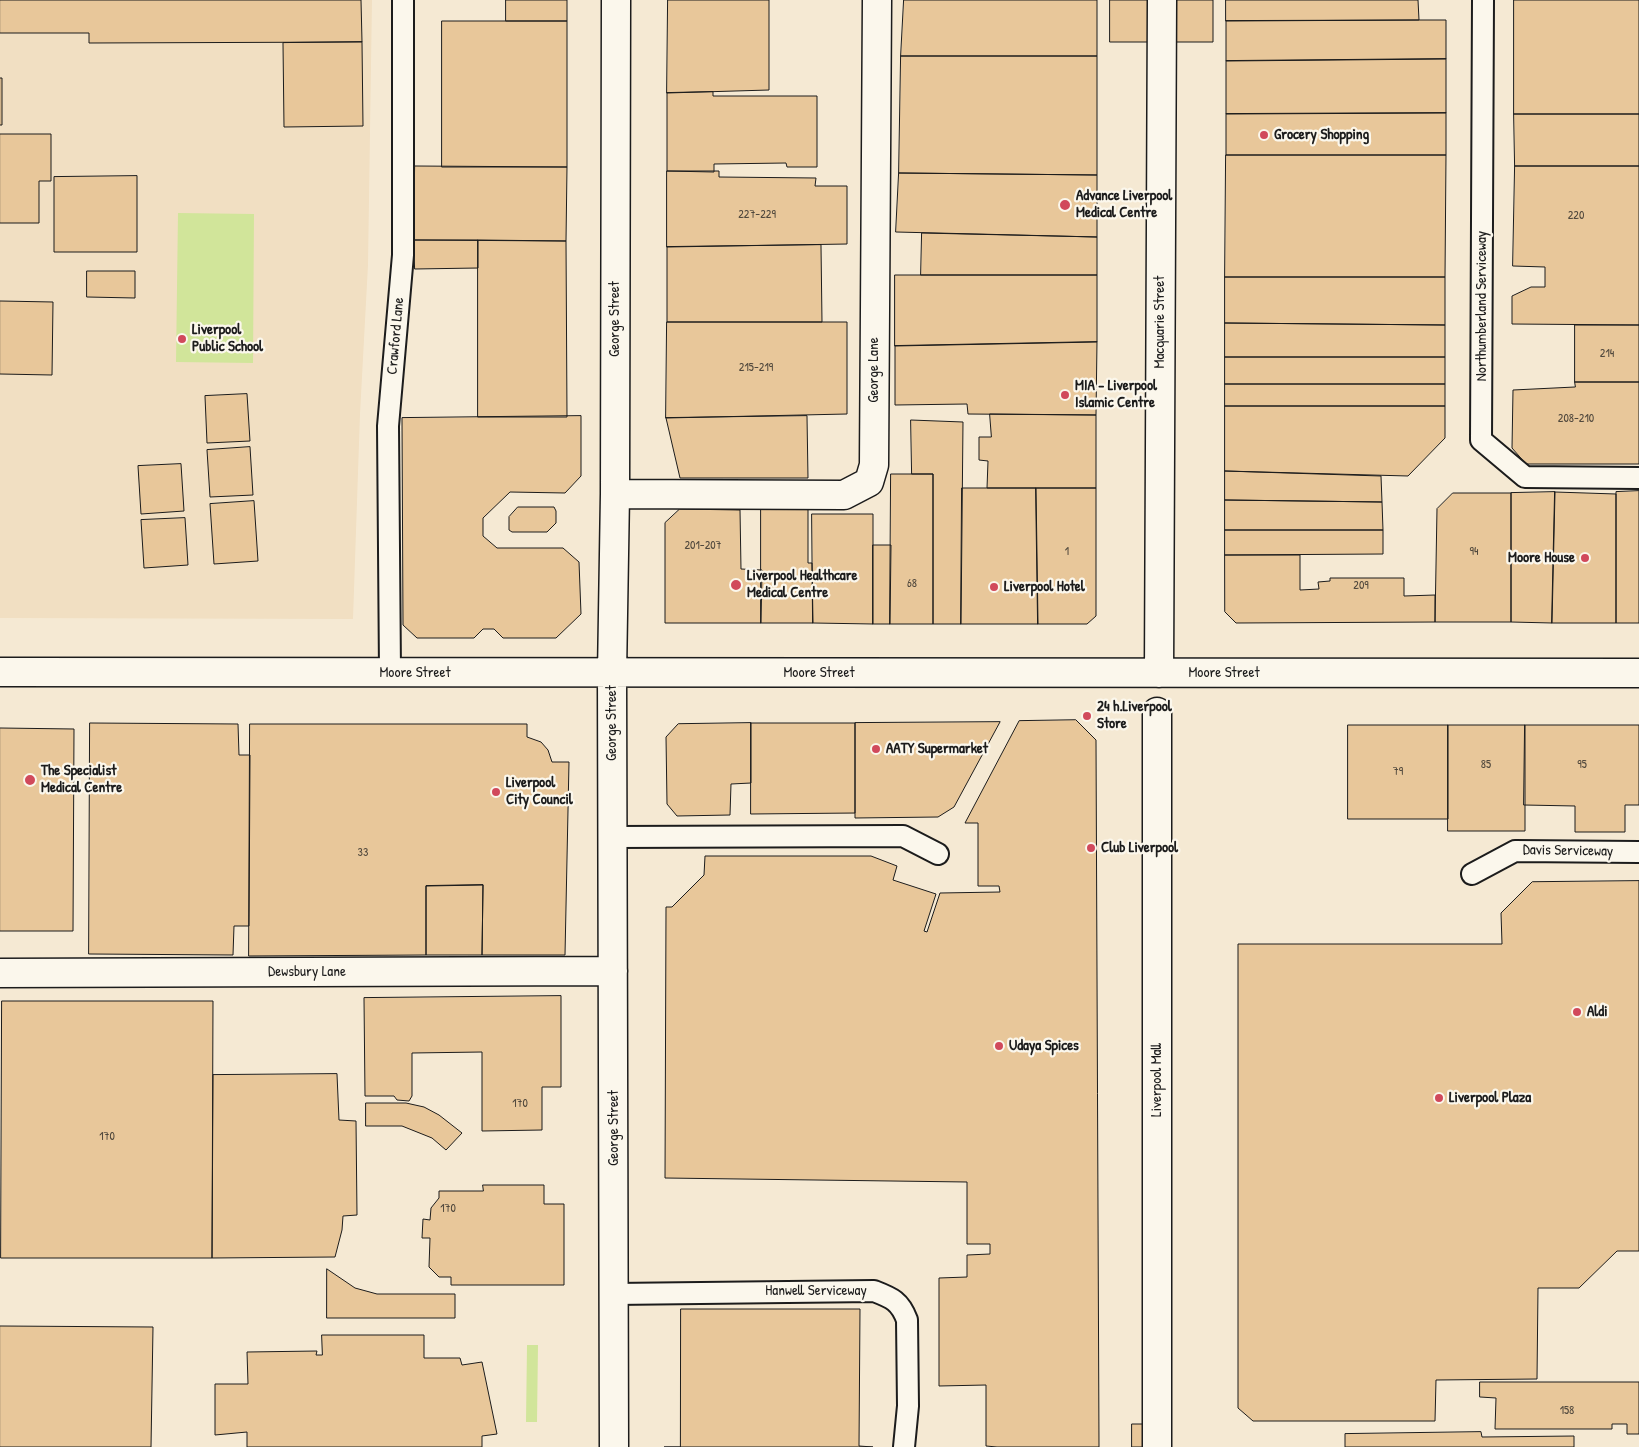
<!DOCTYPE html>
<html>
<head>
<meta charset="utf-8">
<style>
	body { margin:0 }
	canvas { display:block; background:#f5e9d3 }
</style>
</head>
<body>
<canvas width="1639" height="1447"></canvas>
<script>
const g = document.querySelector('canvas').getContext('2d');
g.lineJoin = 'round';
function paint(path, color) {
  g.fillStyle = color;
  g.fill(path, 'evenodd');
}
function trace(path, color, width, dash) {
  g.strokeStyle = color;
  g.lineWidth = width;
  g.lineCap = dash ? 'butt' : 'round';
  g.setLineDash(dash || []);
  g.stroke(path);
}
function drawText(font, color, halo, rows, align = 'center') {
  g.font = font + ' "Patrick Hand",sans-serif';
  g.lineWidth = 4.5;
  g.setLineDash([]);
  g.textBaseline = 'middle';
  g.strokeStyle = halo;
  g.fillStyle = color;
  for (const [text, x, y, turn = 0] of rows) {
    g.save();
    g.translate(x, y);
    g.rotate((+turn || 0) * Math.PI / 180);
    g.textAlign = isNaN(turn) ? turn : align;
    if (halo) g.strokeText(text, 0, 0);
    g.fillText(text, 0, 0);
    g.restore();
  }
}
const built = new Path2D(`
	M0 0H372L368 265 360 414 353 619 0 618Z`);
const green = new Path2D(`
	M178 213 254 214 253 363 176 362Z
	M527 1345H538L537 1422H526Z`);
const building = new Path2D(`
	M0 0H361L362 42 89 43V33H0Z
	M506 0H567V21H506Z
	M668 0H769V90L667 93Z
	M904 0H1097V56H901Z
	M1110 0H1213V42H1110Z
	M1226 0H1418L1419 20 1226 21Z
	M1514 0H1639V114H1514Z
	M1419 20H1446V59L1226 61V21Z
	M442 21H567V167H442Z
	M362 42 363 126 284 127 283 43Z
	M901 56H1097V175L899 173Z
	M1446 59V113L1226 114V61Z
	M0 78H2V125H0Z
	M713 92V96H817V167H787L786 163 714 164V172L667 171V93Z
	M1446 113V155H1226V114Z
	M1514 114H1639V166H1515Z
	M0 134H51V181H39V223H0Z
	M1226 155H1446L1445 277H1225Z
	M415 166 567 167 566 241 414 240Z
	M1515 166H1639V325L1512 324V296L1531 287H1545V267L1513 266Z
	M667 171H719V177L816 178 815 186H847V244L667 247Z
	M899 173 1097 175V237L896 232Z
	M137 176V252H54V177Z
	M922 233 1097 237V275H921Z
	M414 240H478V268L415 269Z
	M478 240 566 241 567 417H478Z
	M821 245 822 322H667V247Z
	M87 271H135V298L87 297Z
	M895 275H1097V342L895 346Z
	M1225 277H1445V325L1225 323Z
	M0 301 53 302 52 375 0 374Z
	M667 322H847V414L666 418Z
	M1225 323 1445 325V357H1225Z
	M1575 325H1639V382H1575Z
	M1097 342 1096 415 968 414 967 404 895 405V346Z
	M1225 357H1445V384H1225Z
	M1575 382H1639V464H1526L1512 448 1513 390 1575 387Z
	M1225 384H1445V406H1225Z
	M247 394 250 441 207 443 205 396Z
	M1225 406H1445V438L1408 476 1225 471Z
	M990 414 1096 415V488H987L988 461 979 460V437H991Z
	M581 416V476L565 493 510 492 483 518V536L497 548H563L579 562 581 614 556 638H503L494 629H483L474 638H417L403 625 402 418Z
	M807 416 808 478H680L666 418Z
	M911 420 963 422 961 624H933V474H912Z
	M250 447 253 495 210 497 207 450Z
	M181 464 184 511 141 514 138 466Z
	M1225 471 1381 476 1382 502 1225 500Z
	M891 474H933V624H890Z
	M962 488H1036L1038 624H961Z
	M1036 488H1096V616L1087 624H1038Z
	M1639 491V623H1616V492Z
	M1555 492 1616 494V623H1552Z
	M1555 492 1552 623 1511 622V493Z
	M1453 493H1511V622H1435L1437 509Z
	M1225 500 1382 502 1383 530H1225Z
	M254 501 258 561 214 564 210 504Z
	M518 507H554L556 511V523L547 532H512L509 530V517Z
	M761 508 808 509V563H812L813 623H761Z
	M680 509 740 510 741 569 762 570 761 623H665V523Z
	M812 514H873V624L813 623Z
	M185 518 188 565 144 568 141 520Z
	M1225 530H1383V554L1225 555Z
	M873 545H891L890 624H873Z
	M1225 555H1300V590L1319 589 1318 582 1330 581V578H1404V596L1435 595V622L1236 623 1225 612Z
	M1076 720 1096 740 1099 1447H997L986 1446V1385L939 1386V1278L967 1277V1255L990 1254V1244H967V1182L665 1178 666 907H672L704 875 705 856H871L897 866 893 880 936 894 924 931 927 932 940 893 1000 892 999 886H978V823H965L1019 721Z
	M1000 722 954 807 938 817 855 818V723Z
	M90 723 238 724 239 755H250L249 926H234L233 955 89 954Z
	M751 723H855V813L751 814Z
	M751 723V783L731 784 730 815 677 816 667 804 666 737 678 724Z
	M250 724H527V737L541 742 548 750 552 762H569L565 955H482L483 885 426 886V955L249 956Z
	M1348 725H1448V819H1348Z
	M1448 725H1525V831H1448Z
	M1525 725H1639V805H1625V832H1575V806L1524 805Z
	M0 728 74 729 73 931H0Z
	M1639 881V1251H1617L1579 1288H1538L1537 1379 1436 1380 1435 1421H1253L1238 1408V944H1502L1501 913 1532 882Z
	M483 885 482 955H426V886Z
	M561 996V1087H542V1130L482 1131V1052L412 1053V1096L409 1101 397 1100 394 1096H365L364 998Z
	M2 1001H213L212 1258H1Z
	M337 1074 339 1120 356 1121 357 1215 343 1216 342 1230 335 1257 212 1258 213 1075Z
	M366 1103H406L424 1107 439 1115 462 1133 446 1150 432 1138 402 1126H366Z
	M483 1185H544V1204H564V1285H451V1277H439L429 1267 430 1238H422L423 1219 430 1220 431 1208 439 1198V1191H483Z
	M327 1269 355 1288 377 1294H455V1318H327Z
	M681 1309H860L859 1446 873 1447H664H680Z
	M0 1326 153 1327 151 1447H0Z
	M322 1335H424V1358H460L462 1365 482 1362 497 1434 482 1436V1447H247V1432L215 1435V1384H248L247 1352 317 1351 316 1355H322Z
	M1480 1382H1639V1434H1627V1424H1612V1429H1495L1496 1398 1480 1397Z
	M1132 1424H1148L1147 1447H1132Z
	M1481 1432 1482 1437 1574 1436V1447H1345V1434Z`);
const lane = new Path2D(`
	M1483 0 1481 440 1525 477 1639 478
	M390 672 388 426 403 255V0
	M613 837 903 836 938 854
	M1472 874 1515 851 1639 852
	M614 1294 874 1291C892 1298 900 1301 907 1320L908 1406 904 1447`);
const street = new Path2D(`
	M615 494 844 495 869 482 874 465 877 0
	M0 672 1639 673
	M1159 673 1162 0
	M1157 712V1447
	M0 973 613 971
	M614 1447 612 674 615 494 616 0`);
const markers = [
	[1264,135,5,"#d1495b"],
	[1065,205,6,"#d1495b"],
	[182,339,5,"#d1495b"],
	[1065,395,5,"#d1495b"],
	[1585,558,5,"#d1495b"],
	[736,585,6,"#d1495b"],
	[994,587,5,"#d1495b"],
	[1087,716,5,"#d1495b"],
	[876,749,5,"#d1495b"],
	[30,780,6,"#d1495b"],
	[496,792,5,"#d1495b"],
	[1091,848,5,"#d1495b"],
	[1577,1012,5,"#d1495b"],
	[999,1046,5,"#d1495b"],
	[1439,1098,5,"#d1495b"]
];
const numberNames = [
	["227-229",757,215],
	["220",1576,216],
	["214",1607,354],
	["215-219",756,368],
	["208-210",1576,419],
	["201-207",703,546],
	["1",1067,552],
	["94",1474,552],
	["68",912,584],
	["209",1361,586],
	["85",1486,765],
	["95",1582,765],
	["79",1398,772],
	["33",363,853],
	["170",520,1104],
	["170",107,1137],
	["170",448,1209],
	["158",1567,1411]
];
const poiNames = [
	["Grocery Shopping",1274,135],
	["Advance Liverpool",1076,196],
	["Medical Centre",1076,213],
	["Liverpool",192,330],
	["Public School",192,347],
	["MIA - Liverpool",1075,386],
	["Islamic Centre",1075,403],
	["Moore House",1575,558,"right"],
	["Liverpool Healthcare",747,576],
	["Medical Centre",747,593],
	["Liverpool Hotel",1004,587],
	["24 h.Liverpool",1097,707],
	["Store",1097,724],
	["AATY Supermarket",886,749],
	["The Specialist",41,771],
	["Medical Centre",41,788],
	["Liverpool",506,783],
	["City Council",506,800],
	["Club Liverpool",1101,848],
	["Aldi",1587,1012],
	["Udaya Spices",1009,1046],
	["Liverpool Plaza",1449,1098]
];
const streetNames = [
	["Northumberland Serviceway",1482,306,-90],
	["George Street",615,319,-90],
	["Macquarie Street",1160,322,-90],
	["Crawford Lane",396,336,-85],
	["George Lane",874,370,-90],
	["Moore Street",415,673],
	["Moore Street",819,673],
	["Moore Street",1224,673],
	["George Street",612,723,-90],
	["Davis Serviceway",1568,851,1],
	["Dewsbury Lane",307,972],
	["Liverpool Mall",1157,1080,-90],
	["George Street",614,1128,-90],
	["Hanwell Serviceway",816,1291]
];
paint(built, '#f1dfc2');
paint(green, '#d1e59a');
paint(building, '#e8c79a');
trace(building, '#1c1c1c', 1);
trace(lane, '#1c1c1c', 24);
trace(street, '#1c1c1c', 31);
trace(lane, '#fbf7ec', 20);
trace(street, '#fbf7ec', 28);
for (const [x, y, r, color] of markers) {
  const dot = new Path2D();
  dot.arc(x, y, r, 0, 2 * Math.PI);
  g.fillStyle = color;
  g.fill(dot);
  trace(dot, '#fbf7ec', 2);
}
drawText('12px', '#4f473c', null, numberNames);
drawText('bold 15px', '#1c1c1c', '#fbf7ec', poiNames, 'left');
drawText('15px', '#1c1c1c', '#fbf7ec', streetNames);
</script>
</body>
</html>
